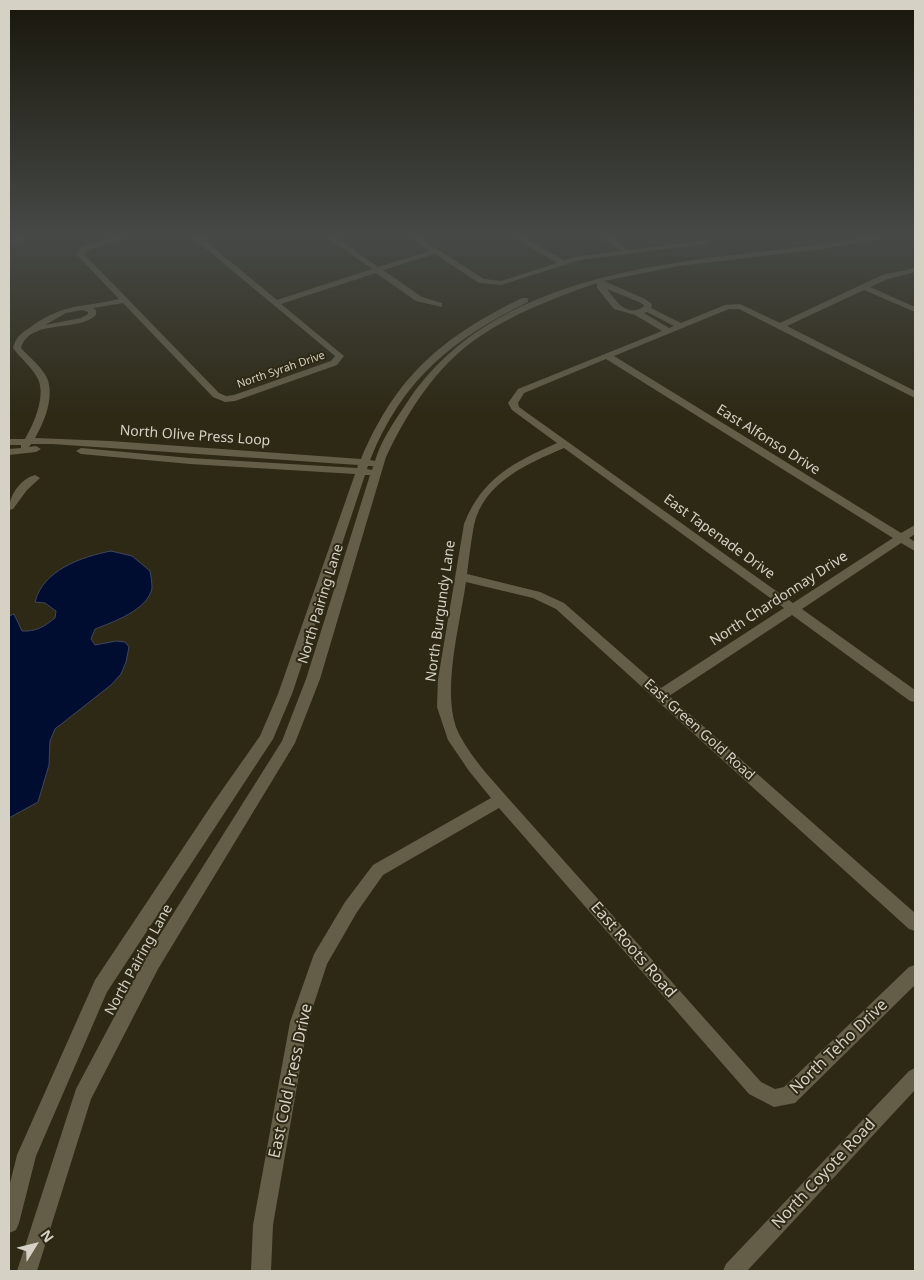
<!DOCTYPE html>
<html>
<head>
<meta charset="utf-8">
<style>
	body { margin:0 }
	#map { position:relative; width:924px; height:1280px; overflow:hidden; background:#2e2915; font-family:"Noto Sans",sans-serif }
	canvas { display:block }
	.frame { position:absolute; inset:0; border:10px solid #d5d1c5; pointer-events:none }
	.north { position:absolute; left:10px; top:1220px; width:50px; height:50px; -webkit-text-stroke:4px #2e2915; paint-order:stroke; rotate:54deg; font-size:14px; font-weight:700; line-height:20px; text-align:center; color:#d5d1c5 }
	.north::after { content:''; display:block; margin:auto; width:18px; height:22px; background:#d5d1c5; clip-path:polygon(50% 0,100% 100%,50% 72%,0 100%) }
</style>
</head>
<body>
<div id="map">
<canvas width="924" height="1280"></canvas>
<div class="frame"></div>
<div class="north">N</div>
</div>
<script>
const g = document.querySelector('canvas').getContext('2d');
g.lineJoin = 'round';
function paint(path, color) {
  g.fillStyle = color;
  g.fill(path, 'evenodd');
}
function trace(path, color, width, dash) {
  g.strokeStyle = color;
  g.lineWidth = width;
  g.lineCap = dash ? 'butt' : 'round';
  g.setLineDash(dash || []);
  g.stroke(path);
}
function drawText(font, color, halo, rows, align = 'center') {
  g.font = font + ' "Noto Sans",sans-serif';
  g.lineWidth = 4;
  g.setLineDash([]);
  g.textBaseline = 'middle';
  g.strokeStyle = halo;
  g.fillStyle = color;
  for (const [text, x, y, turn = 0] of rows) {
    g.save();
    g.translate(x, y);
    g.rotate((+turn || 0) * Math.PI / 180);
    g.textAlign = isNaN(turn) ? turn : align;
    if (halo) g.strokeText(text, 0, 0);
    g.fillText(text, 0, 0);
    g.restore();
  }
}
const water = new Path2D(`
	M111 551 132 556 150 571C151 576 152 583 152 588 148 610 113 622 95 629L91 639 95 645 116 641 125 642 129 647 126 662 121 674 111 685 55 729 50 741 49 765 38 802 9 818V616L14 614 22 631C36 632 45 626 55 618L56 611 45 603 35 602C43 570 81 557 111 551Z`);
const minor = new Path2D(`
	M26 238 25 240 9 243V239Z
	M115 238H128L88 250 84 254 219 393 226 396 234 395 331 361 335 356 193 238H202L277 300 372 269 328 238H337L378 267 430 251 411 238H420L484 279 501 281 557 263 515 238H524L564 260 579 256 620 251 603 238H612L628 250 706 240 710 242 706 244 580 260 501 285 479 283 435 254 383 270 422 297 442 303V307L416 301 376 273 281 304 344 356 337 365 235 401 225 402 213 397 123 303 93 308 96 310V315C77 333 30 318 21 348 29 357 42 367 47 378 55 396 44 423 35 438L110 441 361 459C396 376 442 337 522 298H528V302C452 339 402 380 370 460L375 461C381 440 394 422 406 404 503 256 710 263 866 238H884L824 249 678 266 604 281 645 299 652 304 651 308 681 323 725 305 740 304 780 323 882 275 915 268V272L888 279 870 287 915 307V312L864 290 787 326 915 391V398L739 309H729L614 356 901 533 915 525V534L909 538 915 542V551L901 543 802 609 915 690V702L910 701 792 615 669 696 915 913V931L909 929 556 609 533 598 466 582C460 624 440 696 459 734 473 761 497 785 516 807L761 1082 775 1089 784 1087 909 967 915 965V985L795 1103 774 1107 749 1094 499 808 383 875 357 912 327 964 308 1022 273 1225 271 1271H251L253 1225 290 1022 314 954 345 902 373 865 491 798 469 771 448 740 437 707 438 679 464 524C483 477 513 463 557 443L512 410 508 403 518 389 662 331 635 315 614 309 597 288V283C557 297 514 313 479 337 436 366 408 411 386 457L320 679 295 743 158 969 91 1099 37 1271H17L76 1089 146 957 282 741 306 679 370 475H365L292 694 273 739 107 992 36 1156 19 1223 16 1230 9 1233V1187L17 1155 95 980 213 803 260 736 278 694 355 474 190 464 81 454 76 451 81 448 190 458 357 468 358 465 52 444H31L29 447 36 446 41 449 36 452 9 455V449L21 448V445H9V439H25C34 424 46 396 38 379 33 368 20 358 13 348 17 335 21 334 32 326 67 302 81 308 119 299L76 254 82 246ZM607 289 639 302 644 305 643 307C627 318 615 300 607 289ZM82 310 88 312V314L81 318 45 325 66 313ZM647 312 674 326 669 328 644 313ZM606 359 893 538 793 603 519 407 518 403 524 393ZM564 448 784 608 661 688 564 603 540 592 467 574C469 558 471 541 474 525 484 482 527 464 564 448ZM368 466H373L372 470 367 469Z
	M35 475 40 478 27 490 13 509 9 510C9 496 20 479 35 475Z
	M915 1068V1090L747 1271H723L726 1264 909 1071Z`);
const farStreetnames = [
	["North Syrah Drive",281,370,-19]
];
const streetNames = [
	["North Olive Press Loop",195,436,4],
	["East Alfonso Drive",768,440,32],
	["East Tapenade Drive",719,537,36],
	["North Chardonnay Drive",779,599,-33],
	["North Pairing Lane",321,604,-73],
	["North Burgundy Lane",441,611,-82],
	["East Green Gold Road",699,730,42],
	["North Pairing Lane",139,960,-61]
];
const nearStreetnames = [
	["East Roots Road",633,950,49],
	["North Teho Drive",839,1047,-44],
	["East Cold Press Drive",291,1081,-78],
	["North Coyote Road",824,1174,-47]
];
paint(water, '#000c30');
trace(water, '#40475d', 1);
paint(minor, '#645e48');
const sky = g.createLinearGradient(0, 0, 0, 417);
sky.addColorStop(0, '#19170c');
sky.addColorStop(0.57, '#464946');
sky.addColorStop(1, '#46494600');
g.fillStyle = sky;
g.fillRect(0, 0, 924, 417);
drawText('11px', '#d5d1c5', '#2e2915', farStreetnames);
drawText('14px', '#d5d1c5', '#2e2915', streetNames);
drawText('16px', '#d5d1c5', '#2e2915', nearStreetnames);
</script>
</body>
</html>
